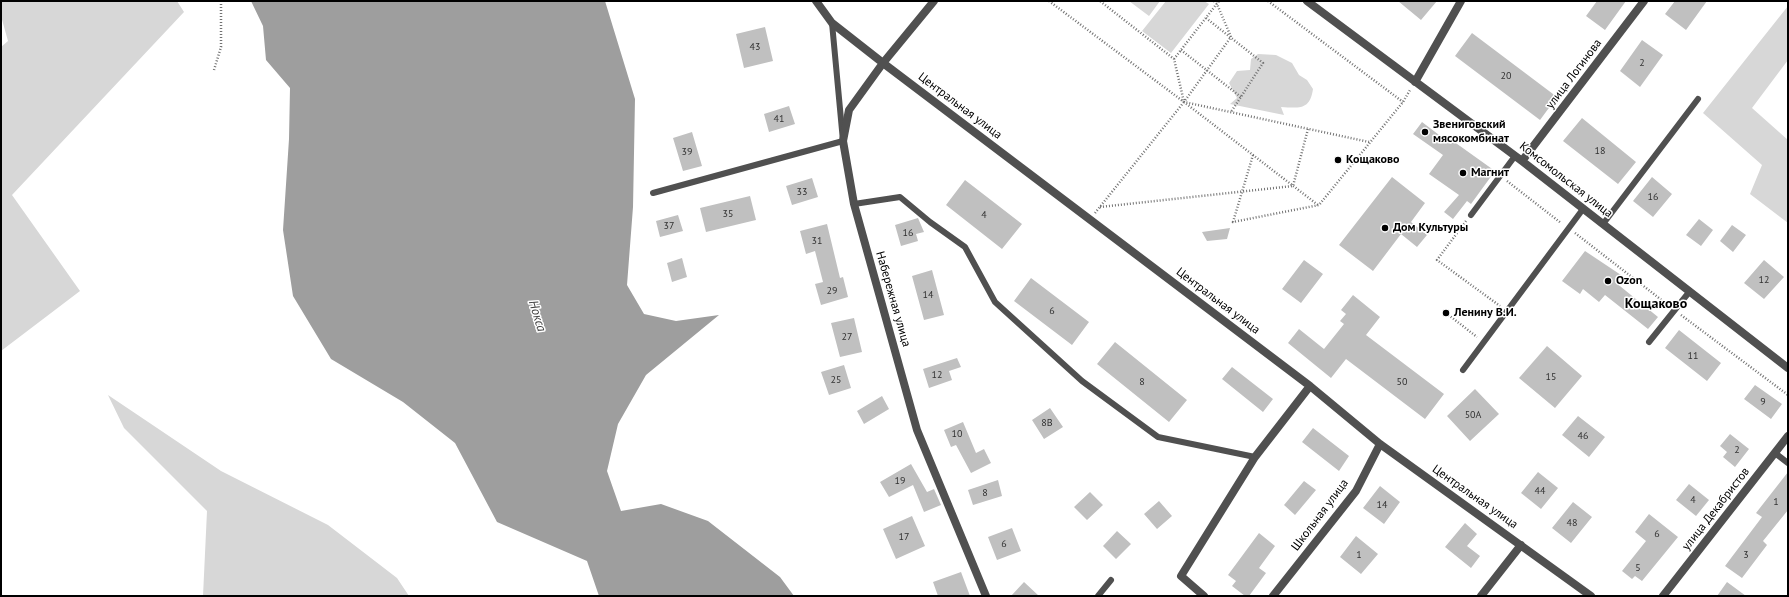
<!DOCTYPE html>
<html>
<head>
<meta charset="utf-8">
<style>
	body { margin:0 }
	#map { position:relative; width:1789px; height:597px; overflow:hidden; background:#fff; font-family:"PT Sans",sans-serif }
	canvas { display:block }
	.frame { position:absolute; inset:0; border:2px solid #000; pointer-events:none }
</style>
</head>
<body>
<div id="map">
<canvas width="1789" height="597"></canvas>
<div class="frame"></div>
</div>
<script>
const g = document.querySelector('canvas').getContext('2d');
g.lineJoin = 'round';
function paint(path, color) {
  g.fillStyle = color;
  g.fill(path, 'evenodd');
}
function trace(path, color, width, dash) {
  g.strokeStyle = color;
  g.lineWidth = width;
  g.lineCap = dash ? 'butt' : 'round';
  g.setLineDash(dash || []);
  g.stroke(path);
}
function drawText(font, color, halo, rows, align = 'center') {
  g.font = font + ' "PT Sans",sans-serif';
  g.lineWidth = 3;
  g.setLineDash([]);
  g.textBaseline = 'middle';
  g.strokeStyle = halo;
  g.fillStyle = color;
  for (const [text, x, y, turn = 0] of rows) {
    g.save();
    g.translate(x, y);
    g.rotate((+turn || 0) * Math.PI / 180);
    g.textAlign = isNaN(turn) ? turn : align;
    if (halo) g.strokeText(text, 0, 0);
    g.fillText(text, 0, 0);
    g.restore();
  }
}
const green = new Path2D(`
	M1 1H177L184 12 12 195 80 291 1 351V47L8 41 1 16Z
	M1129 1H1160L1149 16Z
	M1166 1H1204L1209 4 1171 53 1142 31Z
	M1788 6V60L1752 108 1788 140V223L1750 194 1762 165 1703 113Z
	M1258 54 1276 55 1292 63 1299 75 1307 80 1313 89C1310 110 1300 108 1281 107L1284 115 1230 104 1237 98 1229 83 1237 71 1250 70 1251 59Z
	M108 395 221 471 328 525 397 578 409 596H203L207 511 124 428Z`);
const water = new Path2D(`
	M251 1H605L635 99 633 207 627 285 644 314 676 321 719 315 646 375 618 424 607 471 621 511 661 504 708 521 780 577 794 596H599L587 561 497 522 455 443 403 402 331 359 293 296 283 230 289 139 290 88 266 60 263 26Z`);
const building = new Path2D(`
	M1398 1H1437L1421 20Z
	M1597 1H1626L1605 30 1586 16Z
	M1675 1H1707L1686 30 1665 14Z
	M765 27 773 61 744 68 736 34Z
	M1472 33 1557 97 1540 120 1455 56Z
	M1642 40 1663 55 1640 87 1620 71Z
	M789 106 795 124 769 132 764 114Z
	M1582 118 1636 162 1618 184 1563 141Z
	M1422 122 1451 144 1453 141 1495 171 1471 204 1467 201 1453 219 1444 212 1459 195 1429 174 1443 155 1413 134Z
	M692 132 702 166 683 171 673 138Z
	M1392 177 1425 203 1411 222 1427 235 1417 247 1401 234 1373 271 1339 245Z
	M1652 177 1672 194 1653 217 1633 201Z
	M812 178 818 197 792 205 786 186Z
	M965 180 1022 224 1002 249 946 205Z
	M750 196 756 220 706 232 700 208Z
	M678 215 683 231 660 237 656 221Z
	M918 218 924 232 916 234 918 241 901 246 895 225Z
	M1699 219 1713 230 1701 246 1686 235Z
	M827 224 840 278 843 277 848 297 821 305 815 284 823 282 815 251 806 254 800 231Z
	M1732 225 1746 235 1733 252 1720 241Z
	M1230 228 1227 239 1207 241 1202 232Z
	M1585 251 1621 275 1615 282 1658 317 1648 329 1605 295 1599 302 1583 289 1580 294 1562 281Z
	M682 258 687 277 672 282 667 263Z
	M1304 260 1323 274 1301 303 1282 289Z
	M1764 260 1784 277 1764 299 1744 283Z
	M932 270 944 315 924 320 912 276Z
	M1031 278 1089 322 1072 345 1014 301Z
	M1353 295 1380 317 1366 335 1444 394 1425 419 1346 359 1331 378 1288 343 1299 329 1324 349 1344 324 1340 321 1346 314 1341 310Z
	M854 318 862 352 840 357 831 323Z
	M1679 330 1721 363 1707 381 1665 348Z
	M1115 342 1187 400 1169 422 1097 364Z
	M1547 346 1582 376 1555 408 1519 378Z
	M957 358 961 367 949 371 952 380 929 388 923 369Z
	M844 365 851 388 829 395 821 372Z
	M1232 367 1273 399 1263 412 1222 379Z
	M1755 385 1782 404 1771 419 1744 399Z
	M1475 389 1499 414 1470 441 1447 416Z
	M882 396 889 409 864 424 857 411Z
	M1050 408 1063 427 1044 439 1032 420Z
	M1578 416 1605 437 1589 457 1562 435Z
	M963 422 976 453 984 449 991 463 971 473 956 445 951 447 944 430Z
	M1313 428 1349 456 1339 471 1302 442Z
	M1730 434 1749 449 1735 467 1723 457 1727 452 1720 446Z
	M911 464 927 492 934 489 941 505 924 512 913 485 889 497 880 482Z
	M1538 472 1558 488 1541 509 1521 493Z
	M1788 472V510L1763 541 1767 545 1742 578 1725 566 1762 517 1756 513Z
	M998 480 1002 496 973 505 968 490Z
	M1304 481 1316 490 1295 515 1284 505Z
	M1689 484 1709 500 1696 516 1676 500Z
	M1380 486 1400 502 1384 524 1363 508Z
	M1090 492 1103 505 1087 520 1074 507Z
	M1159 501 1172 516 1157 529 1144 514Z
	M1573 502 1592 517 1571 543 1552 528Z
	M1649 514 1678 537 1642 581 1635 576 1632 579 1622 571 1646 541 1635 532Z
	M912 516 925 546 896 559 883 529Z
	M1465 523 1477 534 1467 546 1480 556 1471 568 1445 547Z
	M1012 528 1021 551 997 560 988 537Z
	M1117 531 1131 544 1116 559 1103 546Z
	M1259 533 1275 546 1259 568 1266 573 1249 596H1245L1232 586 1236 581 1228 575Z
	M1356 536 1378 554 1361 574 1340 557Z
	M961 572 970 596H938L933 582Z
	M1024 582 1039 596H1011Z
	M1727 582 1746 596H1717Z`);
const path = new Path2D(`
	M1049 1 1184 102 1369 142
	M1214 1 1217 4 1231 37 1184 102 1318 205
	M1268 1 1403 102
	M1206 18 1263 63 1231 112
	M1181 50 1241 97
	M1174 59 1219 1
	M214 70 221 47V1
	M1253 155 1233 222 1319 205 1403 102 1410 90
	M1507 181 1561 223
	M1100 207 1293 186 1308 129
	M1095 213 1184 102 1174 59 1100 1
	M1466 221 1437 260 1500 306
	M1575 233 1668 305
	M1446 313 1477 337
	M1681 315 1788 395`);
const service = new Path2D(`
	M653 193 843 141 832 23
	M854 204 900 197 930 222 965 247 995 302 1082 381 1158 437 1255 457
	M1471 215 1515 156
	M1603 224 1698 99
	M1649 342 1690 291
	M1463 370 1583 209
	M1775 453 1788 463
	M1098 596 1111 580`);
const minor = new Path2D(`
	M816 1 832 23 883 63 1310 386 1380 444 1591 596
	M934 1 883 63 849 110 843 141 854 204 917 430 986 596
	M1307 1 1522 161 1788 368
	M1415 82 1461 1
	M1522 161 1644 1
	M1204 596 1181 576 1255 457 1310 386
	M1273 596 1356 491 1380 444
	M1481 596 1521 545
	M1663 596 1788 436`);
const markers = [
	[1425,132,4,"#000"],
	[1338,160,4,"#000"],
	[1463,173,4,"#000"],
	[1385,228,4,"#000"],
	[1608,281,4,"#000"],
	[1446,313,4,"#000"]
];
const numberNames = [
	["43",755,47],
	["2",1642,63],
	["20",1506,76],
	["41",779,119],
	["18",1600,151],
	["39",687,152],
	["33",802,192],
	["16",1653,197],
	["35",728,214],
	["4",984,215],
	["37",669,226],
	["16",908,233],
	["31",817,241],
	["12",1764,280],
	["29",832,291],
	["14",928,295],
	["6",1052,311],
	["27",847,337],
	["11",1693,356],
	["12",937,375],
	["15",1551,377],
	["25",836,380],
	["8",1142,382],
	["50",1402,382],
	["9",1763,402],
	["50А",1473,415],
	["8В",1047,423],
	["10",957,434],
	["46",1583,436],
	["2",1737,450],
	["19",900,481],
	["44",1540,491],
	["8",985,493],
	["4",1693,500],
	["1",1776,502],
	["14",1382,505],
	["48",1572,523],
	["6",1657,534],
	["17",904,537],
	["6",1004,544],
	["1",1359,555],
	["3",1746,555],
	["5",1638,568]
];
const streetNames = [
	["улица Логинова",1574,74,-53],
	["Центральная улица",960,106,37],
	["Комсомольская улица",1566,180,38],
	["Набережная улица",893,299,74],
	["Центральная улица",1218,301,37],
	["Центральная улица",1475,497,35],
	["улица Декабристов",1716,509,-52],
	["Школьная улица",1320,515,-53]
];
const poiNames = [
	["Звениговский",1433,125],
	["мясокомбинат",1433,139],
	["Кощаково",1346,160],
	["Магнит",1471,173],
	["Дом Культуры",1393,228],
	["Ozon",1616,281],
	["Ленину В.И.",1454,313]
];
const waterNames = [
	["Нокса",537,316,73]
];
const quarterNames = [
	["Кощаково",1656,304]
];
paint(green, '#d7d7d7');
paint(water, '#9e9e9e');
paint(building, '#c0c0c0');
trace(path, '#727272', 2.5, [1, 2]);
trace(service, '#505050', 6);
trace(minor, '#505050', 8);
for (const [x, y, r, color] of markers) {
  const dot = new Path2D();
  dot.arc(x, y, r, 0, 2 * Math.PI);
  g.fillStyle = color;
  g.fill(dot);
  trace(dot, '#fff', 1.5);
}
drawText('10px', '#303030', null, numberNames);
drawText('12px', '#000', '#fff', streetNames);
drawText('bold 12px', '#000', '#fff', poiNames, 'left');
drawText('italic 13px', '#3f3f3f', '#fff', waterNames);
drawText('bold 14px', '#000', '#fff', quarterNames);
</script>
</body>
</html>
